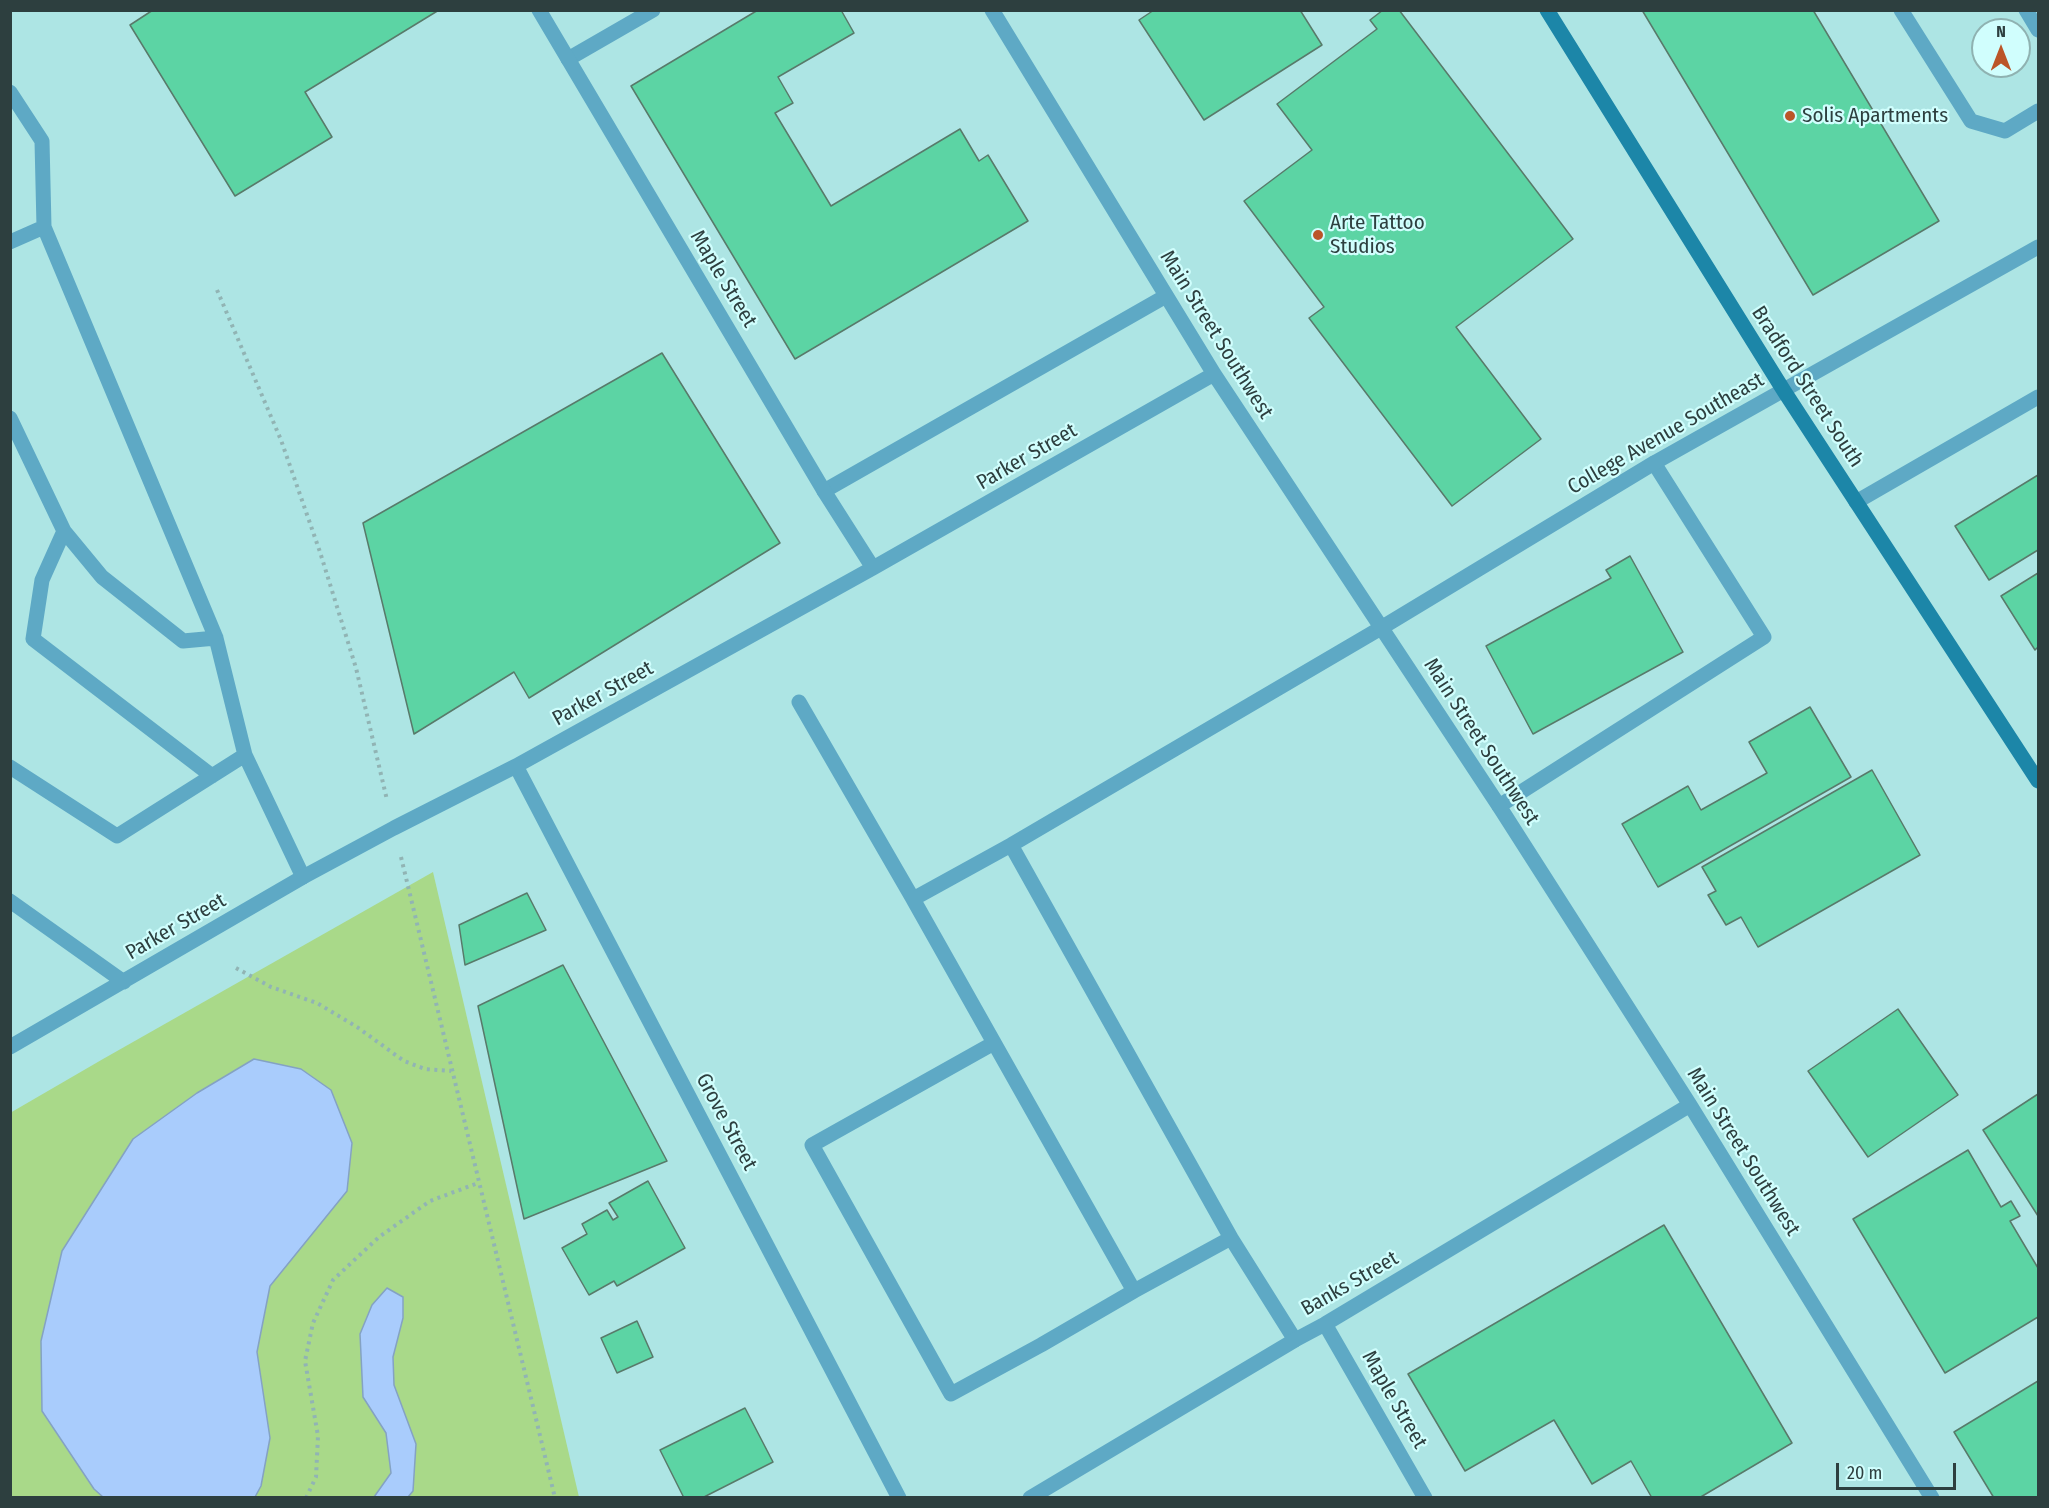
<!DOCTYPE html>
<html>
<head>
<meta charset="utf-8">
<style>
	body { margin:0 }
	#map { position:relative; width:2049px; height:1508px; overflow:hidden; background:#c3f0ef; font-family:"Fira Sans Condensed",sans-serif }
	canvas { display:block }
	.frame { position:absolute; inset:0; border:12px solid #2d3f3f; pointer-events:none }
	.north { position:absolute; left:1971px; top:18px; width:60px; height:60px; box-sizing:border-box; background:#d0fefd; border:2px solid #8fb2b1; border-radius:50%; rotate:0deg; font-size:16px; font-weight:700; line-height:24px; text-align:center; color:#2d3f3f }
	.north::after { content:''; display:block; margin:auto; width:21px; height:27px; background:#bb5528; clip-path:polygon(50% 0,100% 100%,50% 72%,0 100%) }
	.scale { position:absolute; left:1836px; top:1463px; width:120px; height:27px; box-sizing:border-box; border:3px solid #2d3f3f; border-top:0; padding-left:8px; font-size:18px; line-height:21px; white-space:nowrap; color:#2d3f3f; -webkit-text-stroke:4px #d0fefd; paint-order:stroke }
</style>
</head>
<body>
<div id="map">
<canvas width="2049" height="1508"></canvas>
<div class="frame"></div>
<div class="north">N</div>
<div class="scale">20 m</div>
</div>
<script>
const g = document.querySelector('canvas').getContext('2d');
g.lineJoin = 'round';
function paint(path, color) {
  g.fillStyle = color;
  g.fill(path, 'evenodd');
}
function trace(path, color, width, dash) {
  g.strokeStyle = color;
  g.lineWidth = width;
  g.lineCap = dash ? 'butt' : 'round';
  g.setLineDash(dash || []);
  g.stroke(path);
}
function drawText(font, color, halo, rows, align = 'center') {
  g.font = font + ' "Fira Sans Condensed",sans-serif';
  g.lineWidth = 4.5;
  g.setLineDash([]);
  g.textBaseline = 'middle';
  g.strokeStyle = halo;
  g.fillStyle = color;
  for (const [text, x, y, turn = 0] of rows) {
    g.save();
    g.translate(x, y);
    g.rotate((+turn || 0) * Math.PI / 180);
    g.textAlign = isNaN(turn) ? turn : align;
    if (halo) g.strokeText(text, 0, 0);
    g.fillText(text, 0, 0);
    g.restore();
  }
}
const built = new Path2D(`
	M11 11H2038V1497H11ZM1983 30H2019V66H1983Z`);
const green = new Path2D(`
	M433 872 579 1497H11L10 1113 103 1059Z`);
const water = new Path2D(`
	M254 1059 301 1069 331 1090 352 1143 347 1191 270 1286 257 1352 270 1438 261 1486 255 1497H103L94 1489 42 1411 41 1341 62 1251 133 1139 197 1093Z
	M387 1288 403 1297V1318L393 1357 394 1385 416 1444 413 1491 408 1497H374L391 1473 386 1433 363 1397 360 1334 372 1305Z`);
const building = new Path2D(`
	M153 10H439L305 92 332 137 235 196 130 25Z
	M758 10H841L854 33 778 77 793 103 775 113 831 206 960 129 979 161 988 155 1028 221 795 359 631 86Z
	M1154 10H1300L1322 45 1204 120 1139 20Z
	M1383 10H1399L1573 239 1456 327 1541 439 1452 506 1309 318 1324 307 1244 201 1312 150 1277 104 1377 29 1370 20Z
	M1642 10H1813L1939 221 1813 295Z
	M662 353 780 543 529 698 514 672 414 734 363 523Z
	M2038 475V550L1989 580 1955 526Z
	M1630 556 1683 652 1533 734 1486 646 1611 578 1606 570Z
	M2038 573V647L2035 650 2001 596Z
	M1810 707 1851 777 1658 887 1622 824 1688 786 1701 810 1767 773 1749 742Z
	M1872 770 1920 855 1758 947 1741 917 1726 925 1708 895 1716 891 1702 867Z
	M527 893 546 930 465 965 459 925Z
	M563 965 667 1161 524 1219 478 1006Z
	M1898 1009 1958 1095 1868 1157 1808 1071Z
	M2038 1094V1216L1983 1130Z
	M1968 1150 2001 1207 2011 1201 2020 1216 2010 1221 2038 1268V1317L1945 1373 1853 1219Z
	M648 1181 685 1248 617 1286 614 1281 589 1295 562 1248 587 1234 582 1224 607 1210 613 1220 618 1217 609 1203Z
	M1664 1225 1792 1443 1699 1498H1652L1631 1461 1592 1484 1554 1420 1465 1471 1408 1374Z
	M637 1321 653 1357 617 1373 601 1338Z
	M2038 1381V1498H1994L1954 1432Z
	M745 1408 773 1462 702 1498H684L660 1450Z`);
const path = new Path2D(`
	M217 290 281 440 320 552 356 668 387 800
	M401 857 555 1498
	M236 968 271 987 317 1003 357 1027 404 1061 425 1069 451 1071
	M306 1498 316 1477 318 1436 305 1361 313 1323 333 1280 379 1237 430 1201 478 1183`);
const lane = new Path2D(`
	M1901 10 1971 121 2005 131 2038 111
	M2026 10 2038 30
	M568 59 653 10
	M10 92 42 141 44 227 216 638 245 755 303 877
	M10 242 44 227
	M10 418 64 531 102 577 183 641 216 638
	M824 491 1166 296
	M1856 502 2038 397
	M64 531 42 580 33 639 212 776
	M799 702 913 899 1011 845 1381 628
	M10 767 117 836 245 755
	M1499 806 1764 637 1654 463
	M1011 845 1231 1238 1134 1291
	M913 899 1134 1291 1041 1345 951 1394 812 1145 994 1043
	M1231 1238 1295 1340`);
const street = new Path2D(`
	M539 10 824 491 873 568
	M992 10 1214 374 1499 806 1690 1105 1932 1498
	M1381 628 1654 463 2038 247
	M516 766 899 1498
	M10 901 124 982
	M10 1047 303 877 394 828 516 766 873 568 1214 374
	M1325 1324 1425 1498
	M1030 1498 1295 1340 1325 1324 1690 1105`);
const secondary = new Path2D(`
	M1547 10 1784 391 2038 781`);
const markers = [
	[1790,116,6,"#bb5528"],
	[1318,235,6,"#bb5528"]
];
const poiNames = [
	["Solis Apartments",1802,116],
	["Arte Tattoo",1330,223],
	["Studios",1330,247]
];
const streetNames = [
	["Maple Street",723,279,59],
	["Main Street Southwest",1216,335,58],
	["Bradford Street South",1807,387,57],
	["College Avenue Southeast",1666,434,-30],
	["Parker Street",1027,457,-30],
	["Parker Street",603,694,-29],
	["Main Street Southwest",1481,742,57],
	["Parker Street",176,927,-30],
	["Grove Street",726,1122,62],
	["Main Street Southwest",1743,1152,58],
	["Banks Street",1350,1284,-30],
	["Maple Street",1394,1400,60]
];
paint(built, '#ade5e4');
paint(green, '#a9d989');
paint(water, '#a9ccfc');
trace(water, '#84a2c3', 1.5);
paint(building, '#5cd4a4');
trace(building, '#587a6a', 1.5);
trace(path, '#91b4b4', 4, [3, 4.5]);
trace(lane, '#5ea9c5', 15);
trace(street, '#5ea9c5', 15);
trace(secondary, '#1c86a8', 15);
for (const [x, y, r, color] of markers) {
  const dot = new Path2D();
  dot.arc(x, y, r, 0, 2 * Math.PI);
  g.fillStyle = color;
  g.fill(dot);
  trace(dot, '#d0fefd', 2);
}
drawText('21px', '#2d3f3f', '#d0fefd', poiNames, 'left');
drawText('21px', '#2d3f3f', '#d0fefd', streetNames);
</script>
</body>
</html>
